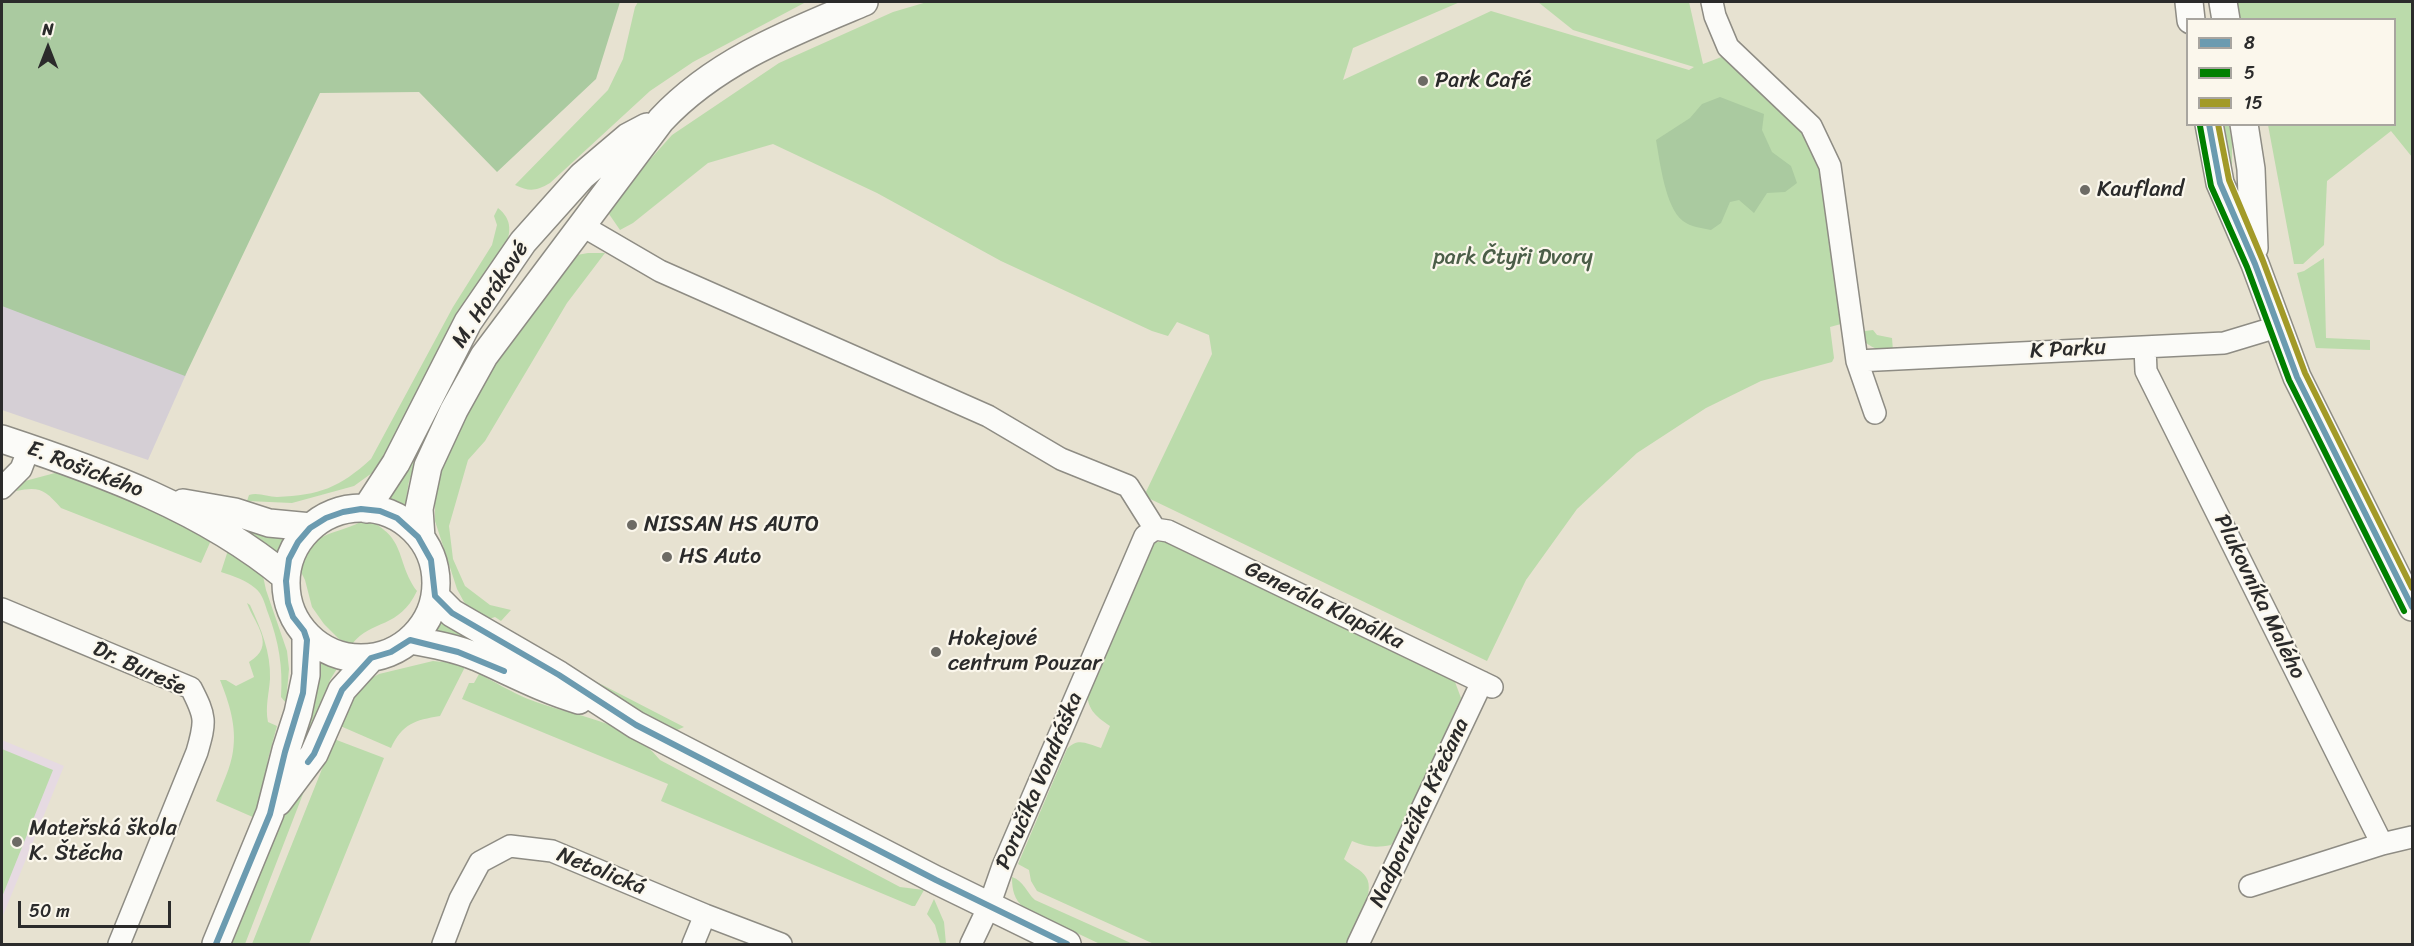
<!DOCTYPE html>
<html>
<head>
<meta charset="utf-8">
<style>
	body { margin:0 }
	#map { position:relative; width:2414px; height:946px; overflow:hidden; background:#e7e2d1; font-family:Sriracha,sans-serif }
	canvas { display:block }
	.frame { position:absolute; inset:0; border:3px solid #2b2b2b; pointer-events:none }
	.legend { position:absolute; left:2186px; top:18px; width:210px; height:108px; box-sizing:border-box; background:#fbf7ec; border:2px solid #a8a59f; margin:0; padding:8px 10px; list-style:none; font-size:18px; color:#2b2b2b }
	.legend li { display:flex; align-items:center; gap:12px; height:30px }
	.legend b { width:30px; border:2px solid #a8a59f }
	.north { position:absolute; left:18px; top:18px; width:60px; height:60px; -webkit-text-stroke:4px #fbf7ec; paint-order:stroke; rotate:0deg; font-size:16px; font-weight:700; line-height:24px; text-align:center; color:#2b2b2b }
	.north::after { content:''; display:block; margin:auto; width:21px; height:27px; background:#2b2b2b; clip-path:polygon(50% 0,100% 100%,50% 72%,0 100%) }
	.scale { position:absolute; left:18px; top:901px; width:153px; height:27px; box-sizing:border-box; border:3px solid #2b2b2b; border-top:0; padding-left:8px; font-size:18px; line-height:21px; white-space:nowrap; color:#2b2b2b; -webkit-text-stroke:4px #fbf7ec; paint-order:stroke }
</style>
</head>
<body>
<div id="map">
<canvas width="2414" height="946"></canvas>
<div class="frame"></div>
<ul class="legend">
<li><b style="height:8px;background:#6b9bb0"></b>8</li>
<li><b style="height:8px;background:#008000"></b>5</li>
<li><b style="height:8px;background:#a29a28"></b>15</li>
</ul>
<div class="north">N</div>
<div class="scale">50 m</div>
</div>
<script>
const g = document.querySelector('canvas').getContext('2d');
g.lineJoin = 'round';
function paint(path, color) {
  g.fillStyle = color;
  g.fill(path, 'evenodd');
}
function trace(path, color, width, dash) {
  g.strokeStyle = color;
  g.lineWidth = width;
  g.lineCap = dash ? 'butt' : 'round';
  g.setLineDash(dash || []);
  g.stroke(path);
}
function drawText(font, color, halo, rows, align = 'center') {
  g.font = font + ' Sriracha,sans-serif';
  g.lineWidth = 4.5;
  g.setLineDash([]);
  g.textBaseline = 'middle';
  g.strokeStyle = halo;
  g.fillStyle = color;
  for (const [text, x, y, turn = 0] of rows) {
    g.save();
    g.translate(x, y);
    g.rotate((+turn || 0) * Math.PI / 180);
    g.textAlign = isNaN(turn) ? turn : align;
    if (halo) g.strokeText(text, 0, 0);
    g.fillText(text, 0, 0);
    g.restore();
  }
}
const built = new Path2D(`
	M2 740 64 766 2 918Z`);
const industrial = new Path2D(`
	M2 303 187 372 148 460 2 410Z`);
const green = new Path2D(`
	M638 2H806L693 62 650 91 550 183C536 191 530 192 515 185L608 90 623 59 635 7Z
	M927 2H1460L1353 48 1343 80 1491 11 1689 70 1694 67 1573 30 1538 2H1689L1703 64 1724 56 1803 132 1820 168 1840 311 1841 324 1830 327 1834 358 1832 362 1761 381 1706 408 1637 453 1577 509 1526 580 1487 661 1144 496 1212 354 1209 335 1177 322 1168 336 1152 331 1001 261 877 193 773 144 708 163 633 223 620 230 609 214 613 201 672 135 779 63 893 12Z
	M2231 2H2412V157L2391 131 2327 181 2324 245 2303 264H2294L2268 125 2394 124V20L2233 19Z
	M2222 125H2229L2232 143V166L2229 164Z
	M498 208C513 220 511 233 504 250L454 319 388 449 372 473 354 486 292 503 247 501 249 495C258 492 268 497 277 497 320 495 339 488 371 459L453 307 492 245 497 225 494 216Z
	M588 253H605L567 303 485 441 468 460 449 526 453 559 465 586 490 605 511 610 501 621 495 617 489 619 475 615 464 602 457 589 435 521V487L440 469 487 376 510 339 567 262 577 255Z
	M2324 258 2326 338 2370 340V350L2316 348 2297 273 2304 271Z
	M1873 330 1877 335 1892 338 1893 351C1876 351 1866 346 1857 332Z
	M458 364 463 366 409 481 406 499 408 514 388 500Z
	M55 473H72L212 538 201 563 61 508C45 490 40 486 16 491L25 481Z
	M212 517 292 538 279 555Z
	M366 519C408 538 395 561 417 591 399 629 372 619 352 644L339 639 324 624 312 607 305 580 297 564C314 529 337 536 366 519Z
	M1167 540 1445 675 1455 682 1461 698 1399 834 1391 845C1376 848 1366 847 1352 841L1344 859C1350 865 1362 870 1366 877 1377 893 1353 929 1346 944H1154L1037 891 1031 881 1029 870 1018 864 1067 749C1078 737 1087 744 1101 748L1110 726C1094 715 1087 709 1087 689L1145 551 1154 543Z
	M230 544 263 576 266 590 287 651 289 669 286 703 281 697C283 667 279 642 268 613 265 605 263 594 255 588 246 580 233 576 221 572Z
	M247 603 250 605C261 629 271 652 270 679 269 694 265 707 268 722L277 726 268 759 261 806 255 818 216 801C222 785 231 767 233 751 237 727 229 702 220 680H226L236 686 254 677 249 662C277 645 255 625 247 603Z
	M439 616 480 639 478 645 426 633Z
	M320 656 338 667 330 680 309 737 302 736 318 657Z
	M553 660 558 662 684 727 677 730 669 729Z
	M433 661 454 663 465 667 440 716C415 720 402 724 391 748L338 725 359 685 379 674Z
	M479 674C495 682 511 692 528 699 575 718 626 718 660 760L900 887 924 890 915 906H912L661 801 668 784 462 699 469 683H474Z
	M334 739 384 758 309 944H252Z
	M2 749 53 770 2 897Z
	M313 768 245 944H232L282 817Z
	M1012 877C1024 881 1026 892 1035 900L1133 944H1100L1024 908C1014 899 1012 890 1012 877Z
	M934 899 944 922 946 944 940 943 935 925 927 914Z`);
const forest = new Path2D(`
	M2 2H620L596 79 497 172 419 92 320 93 185 376 2 306Z
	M1720 97 1764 114 1762 130 1772 152 1791 166 1797 183 1785 192 1767 193 1754 213 1739 200 1730 202 1721 223 1711 230C1701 228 1691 227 1683 221 1665 207 1660 162 1656 140L1690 118 1702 104Z`);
const minor = new Path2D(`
	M1712 2 1715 16 1728 47 1811 126 1830 166 1857 361 1875 413
	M581 225 660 271 988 416 1061 459 1128 486 1155 529
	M2145 347 2146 371 2382 844
	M1857 361 2224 343 2277 327
	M2 488 21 469 29 448
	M1155 529 1168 531 1492 687
	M2 609 191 688C206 717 206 721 197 752L119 944
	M2250 886 2382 844 2412 837
	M705 915 781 944
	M443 944 460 899 480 862 510 846 552 851 705 915 693 944
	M971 944 989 906 1003 866 1145 536 1155 529
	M1358 944 1482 682`);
const tertiary = new Path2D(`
	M2189 2 2191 20
	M2223 2 2226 20
	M2209 124 2220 183 2255 264 2297 377 2412 607
	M2244 124 2251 169 2254 248
	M2 439C102 472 204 509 286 577
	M183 503 235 512 269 523 311 527
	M286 583a75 75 0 1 1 150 0a75 75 0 1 1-150 0Z
	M366 509 396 463 468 322 523 242 582 176 628 137 647 127
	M421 538 419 509 428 466 454 410 484 356 661 120C716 61 792 32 864 2
	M435 596 452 613 559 675 636 725 936 880 1067 944
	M410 640C433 644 455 648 477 657 511 672 542 689 579 700
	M278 802 314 754 342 690 371 658
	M216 944 270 813 286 750 298 713 306 675V634`);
const bus1 = new Path2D(`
	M2209 124 2220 183 2255 264 2297 377 2412 607
	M308 762 314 754 342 690 371 658 391 652 410 640 458 652 504 671
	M216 944 270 814 285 752 303 693 307 640 304 631 293 617 288 603 286 581 289 559 298 542 310 528 326 518 343 512 361 509 380 511 397 518 418 537 431 560 435 596 452 613 559 675 636 725 936 880 1067 944`);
const bus2 = new Path2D(`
	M2200 126 2211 186 2247 267 2289 380 2404 611`);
const bus3 = new Path2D(`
	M2218 124 2229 180 2263 261 2305 373 2412 588`);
const markers = [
	[1423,81,6,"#6d6b65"],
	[2085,190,6,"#6d6b65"],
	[632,525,6,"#6d6b65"],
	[667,557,6,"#6d6b65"],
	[936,652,6,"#6d6b65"],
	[17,842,6,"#6d6b65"]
];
const poiNames = [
	["Park Café",1435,81],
	["Kaufland",2097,190],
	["NISSAN HS AUTO",644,525],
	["HS Auto",679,557],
	["Hokejové",948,639],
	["centrum Pouzar",948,664],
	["Mateřská škola",29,829],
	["K. Štěcha",29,854]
];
const parkNames = [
	["park Čtyři Dvory",1513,258]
];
const streetNames = [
	["M. Horákové",491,295,-57],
	["K Parku",2068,350,-3],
	["E. Rošického",85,470,21],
	["Plukovníka Malého",2259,597,64],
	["Generála Klapálka",1324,606,26],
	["Dr. Bureše",139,669,25],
	["Poručíka Vondráška",1040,781,-67],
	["Nadporučíka Křečana",1420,813,-65],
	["Netolická",601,872,22]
];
paint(built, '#e6dae2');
paint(industrial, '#d5cfd5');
paint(green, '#bbdbab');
paint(forest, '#aacaa0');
trace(minor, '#8e8c84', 24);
trace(tertiary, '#8e8c84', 30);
trace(minor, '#fbfbf8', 21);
trace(tertiary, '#fbfbf8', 27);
trace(bus1, '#6b9bb0', 6);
trace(bus2, '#008000', 6);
trace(bus3, '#a29a28', 6);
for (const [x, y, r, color] of markers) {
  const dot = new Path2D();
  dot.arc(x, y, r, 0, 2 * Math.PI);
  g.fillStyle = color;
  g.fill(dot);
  trace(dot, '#fbf7ec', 2);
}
drawText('22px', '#2b2b2b', '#fbf7ec', poiNames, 'left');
drawText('22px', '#4b5e48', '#fbf7ec', parkNames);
drawText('22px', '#2b2b2b', '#fbf7ec', streetNames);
</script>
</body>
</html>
